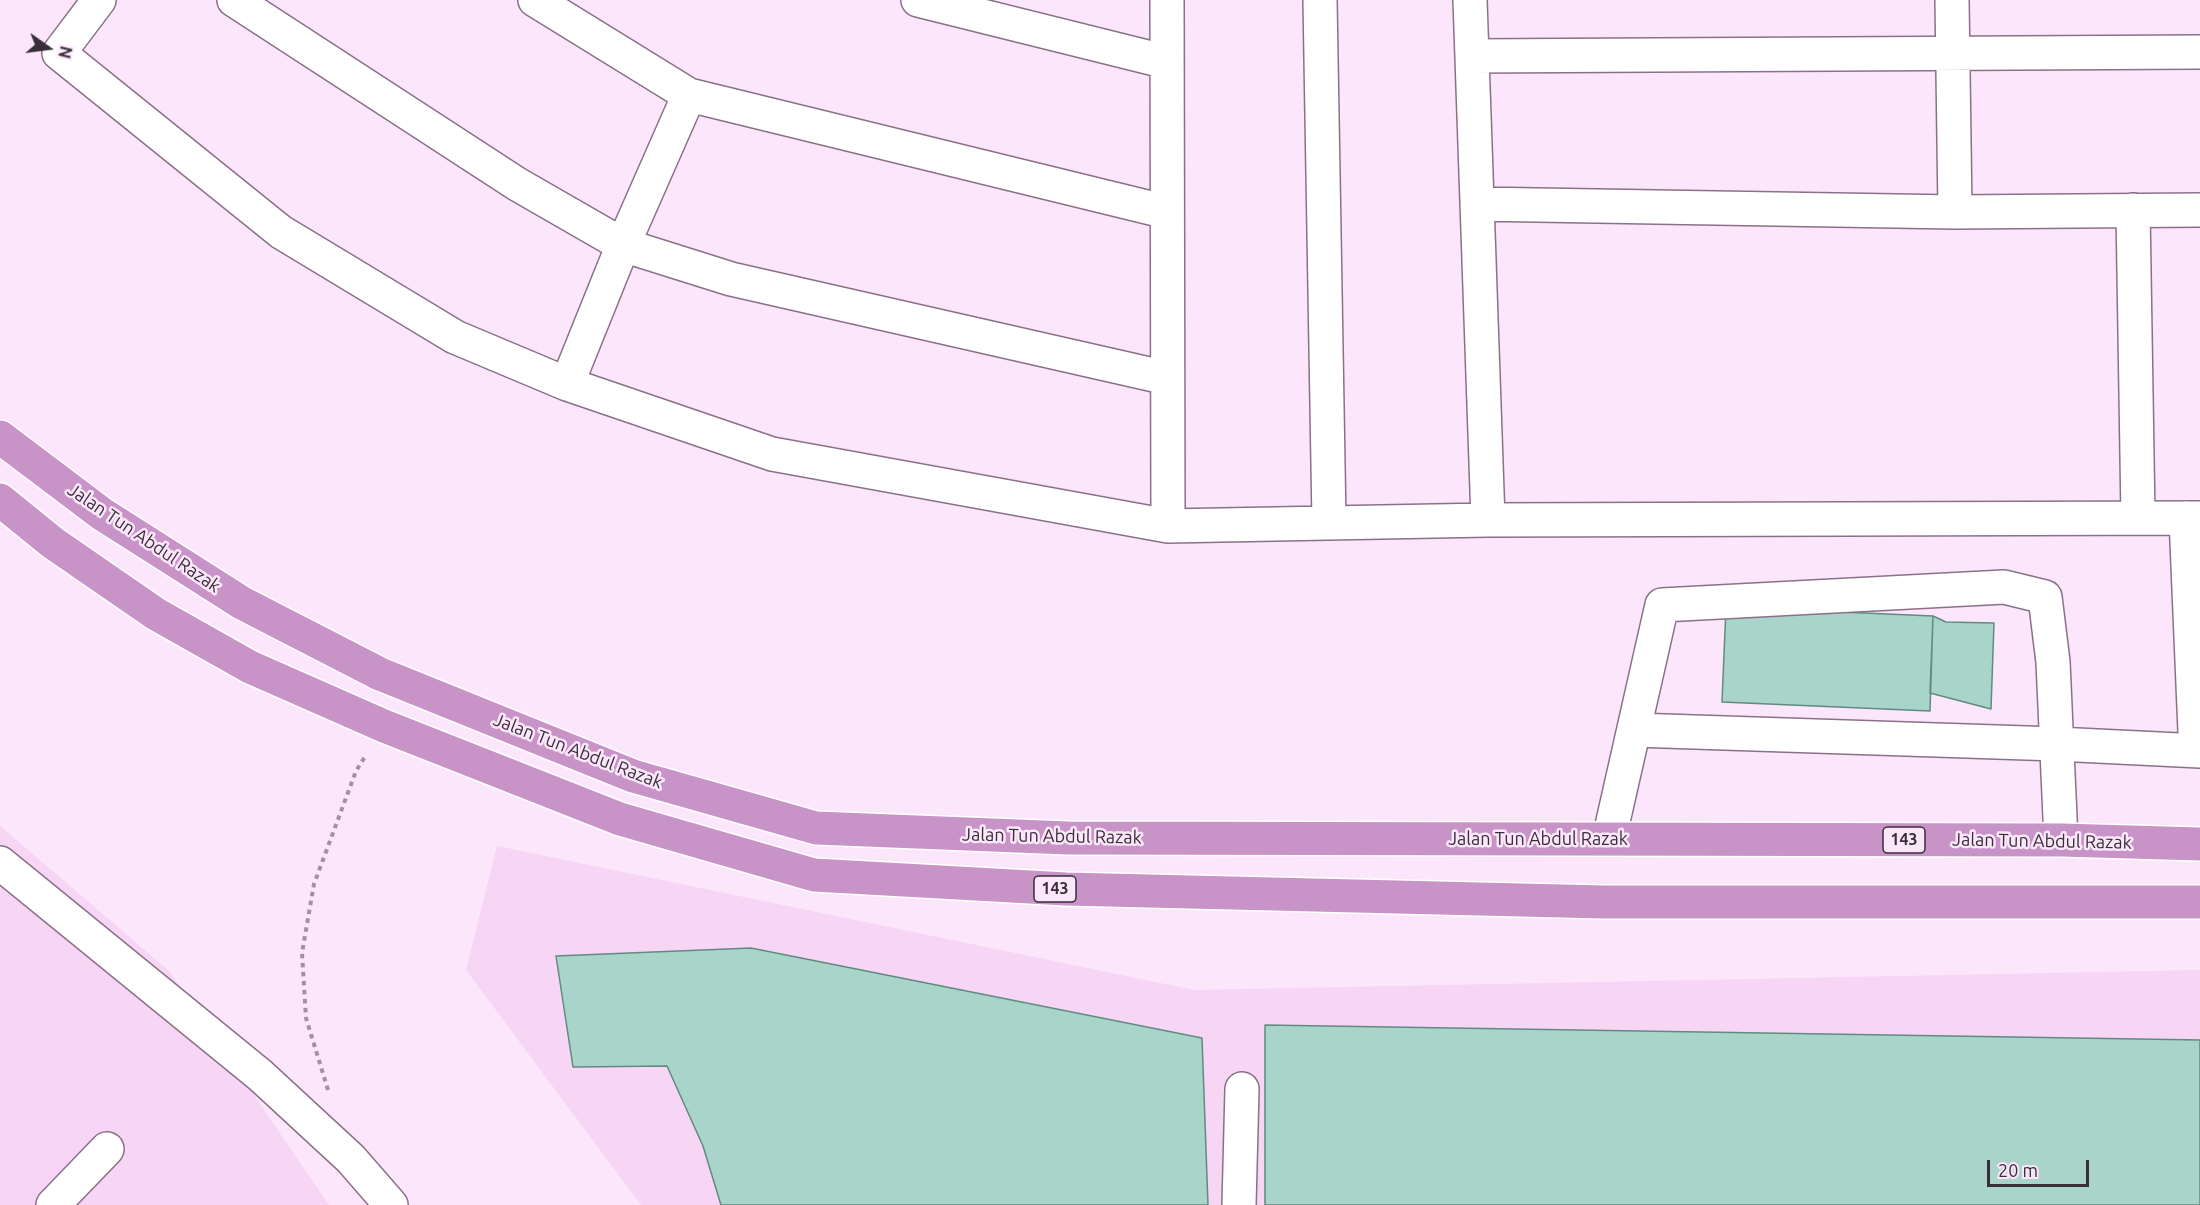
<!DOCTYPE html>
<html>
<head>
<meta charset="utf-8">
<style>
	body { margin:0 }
	#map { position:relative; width:2200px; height:1205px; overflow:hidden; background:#fce6fb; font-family:Ubuntu,sans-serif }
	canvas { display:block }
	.north { position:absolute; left:18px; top:18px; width:60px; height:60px; -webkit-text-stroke:4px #fce6fb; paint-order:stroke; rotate:104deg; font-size:16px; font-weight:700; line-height:24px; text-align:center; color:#392f39 }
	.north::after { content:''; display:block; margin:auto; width:21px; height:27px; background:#392f39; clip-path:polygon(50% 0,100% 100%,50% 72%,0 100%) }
	.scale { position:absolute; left:1987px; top:1160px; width:102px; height:27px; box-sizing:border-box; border:3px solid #392f39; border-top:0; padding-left:8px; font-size:18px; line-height:21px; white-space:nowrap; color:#392f39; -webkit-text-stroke:4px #fce6fb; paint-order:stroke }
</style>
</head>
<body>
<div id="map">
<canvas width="2200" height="1205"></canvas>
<div class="north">N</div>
<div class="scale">20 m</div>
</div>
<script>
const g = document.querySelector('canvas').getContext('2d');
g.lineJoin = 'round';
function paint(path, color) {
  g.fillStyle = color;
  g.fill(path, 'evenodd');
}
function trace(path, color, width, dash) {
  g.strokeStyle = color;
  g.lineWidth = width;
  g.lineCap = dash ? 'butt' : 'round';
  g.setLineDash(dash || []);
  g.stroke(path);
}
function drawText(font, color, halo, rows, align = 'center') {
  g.font = font + ' Ubuntu,sans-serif';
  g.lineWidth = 5;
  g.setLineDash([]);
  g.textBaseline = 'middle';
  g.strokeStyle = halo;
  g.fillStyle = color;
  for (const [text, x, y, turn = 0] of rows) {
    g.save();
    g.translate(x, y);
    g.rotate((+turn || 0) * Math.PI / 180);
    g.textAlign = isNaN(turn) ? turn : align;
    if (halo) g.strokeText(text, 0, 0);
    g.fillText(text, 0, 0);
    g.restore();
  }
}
const built = new Path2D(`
	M0 826 169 971 329 1205H0Z
	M497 846 1194 990 2200 970V1205H641L466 970Z`);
const building = new Path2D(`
	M1726 607 1933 616 1930 711 1722 702Z
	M1933 616 1946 622 1994 623 1991 709 1930 693Z
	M751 948 1202 1038 1208 1205H721L703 1146 667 1066 573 1067 556 956Z
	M1265 1025 2200 1040V1205H1265Z`);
const path = new Path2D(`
	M328 1090 306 1018 302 953 314 884 356 771 366 755`);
const minor = new Path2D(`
	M99 0 59 53 281 232 455 337 567 384 772 454 1168 526 1488 520 2200 518
	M234 0 517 184 623 245 731 279 1167 378
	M535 0 689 95 1167 212
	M918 0 1167 62
	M1167 0 1168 526
	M1320 0 1329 522
	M1470 0 1488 520
	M1952 0 1955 212
	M1472 56 2200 52
	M1477 204 1955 212 2200 210
	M2133 210 2138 517
	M567 384 623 245 689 95
	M2186 518 2195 732 2200 738
	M1634 730 2057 744 2200 751
	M1609 839 1662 605 2004 587 2045 597 2053 662 2061 840
	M0 863 260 1075 351 1159 391 1205
	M53 1205 107 1149
	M1239 1205 1242 1089`);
const highway = new Path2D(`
	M0 437 102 514 242 603 380 674 633 776 816 828 1068 838 2061 840 2200 844
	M0 500 53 543 156 614 250 667 384 726 620 819 814 875 1066 889 1604 902H2200`);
const shields = [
	[1904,840,42],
	[1055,889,42]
];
const shieldNames = [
	["143",1904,840],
	["143",1055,889]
];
const streetNames = [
	["Jalan Tun Abdul Razak",144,538,34],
	["Jalan Tun Abdul Razak",578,751,21],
	["Jalan Tun Abdul Razak",1052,836,1],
	["Jalan Tun Abdul Razak",1538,839],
	["Jalan Tun Abdul Razak",2042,841,1]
];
paint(built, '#f7d5f5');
paint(building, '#a9d4c9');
trace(building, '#628a81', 1.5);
trace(minor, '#8a7188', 36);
trace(highway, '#fff', 36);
trace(path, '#a191a1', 4, [4.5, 4.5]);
trace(minor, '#fff', 33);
trace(highway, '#c893c6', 33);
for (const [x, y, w] of shields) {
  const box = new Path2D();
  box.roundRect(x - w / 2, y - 13, w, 26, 4.5);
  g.fillStyle = '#fce6fb';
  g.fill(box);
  trace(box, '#392f39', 1.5);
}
drawText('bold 16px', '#392f39', null, shieldNames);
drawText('18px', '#392f39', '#fce6fb', streetNames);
</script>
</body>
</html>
